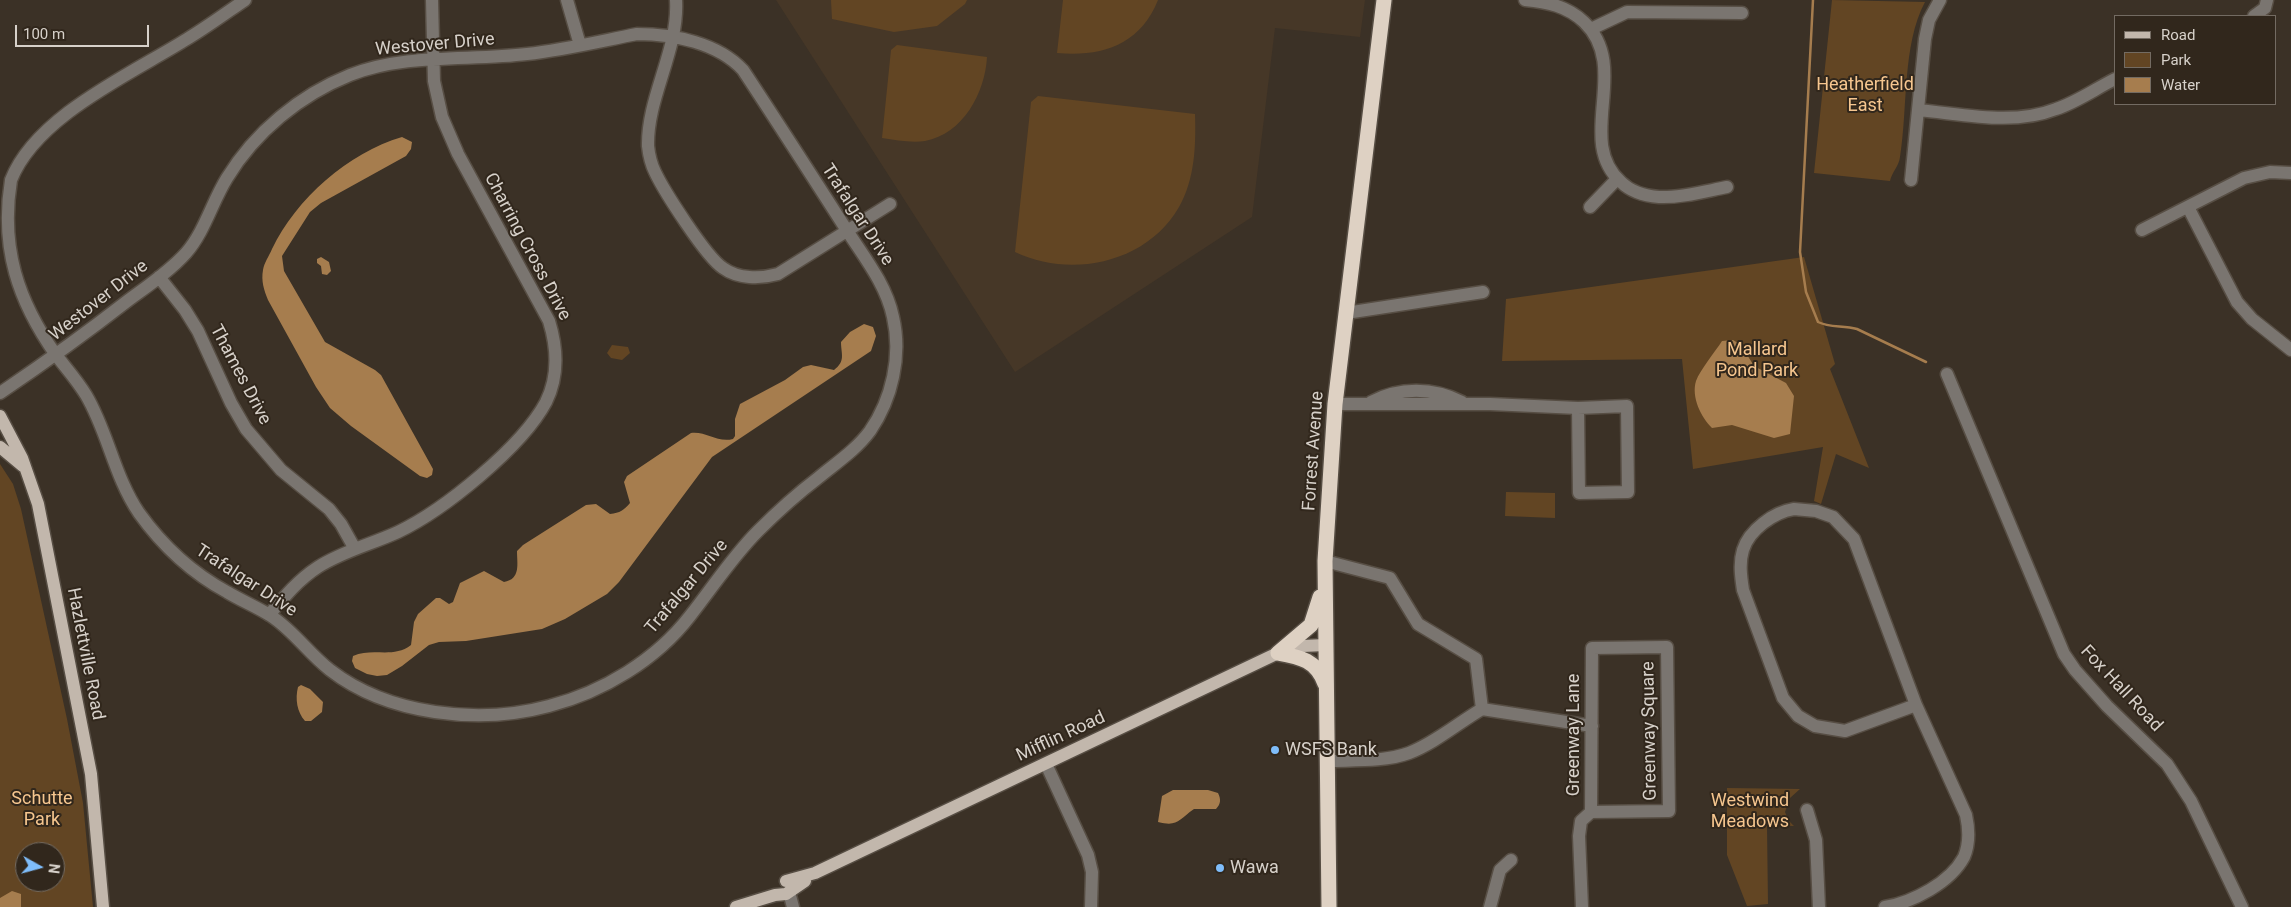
<!DOCTYPE html>
<html>
<head>
<meta charset="utf-8">
<style>
	body { margin:0 }
	#map { position:relative; width:2291px; height:907px; overflow:hidden; background:#3b3126; font-family:Roboto,sans-serif }
	canvas { display:block }
	.legend { position:absolute; left:2114px; top:15px; width:162px; height:90px; box-sizing:border-box; background:#31271c; border:1px solid #736b62; margin:0; padding:6px 9px; list-style:none; font-size:15px; color:#d7d1ca }
	.legend li { display:flex; align-items:center; gap:10px; height:25px }
	.legend b { width:25px; border:1px solid #736b62 }
	.north { position:absolute; left:15px; top:842px; width:50px; height:50px; box-sizing:border-box; background:#31271c; border:1px solid #736b62; border-radius:50%; rotate:97deg; font-size:14px; font-weight:700; line-height:20px; text-align:center; color:#d7d1ca }
	.north::after { content:''; display:block; margin:auto; width:18px; height:22px; background:#7fbdfa; clip-path:polygon(50% 0,100% 100%,50% 72%,0 100%) }
	.scale { position:absolute; left:15px; top:25px; width:134px; height:22px; box-sizing:border-box; border:2px solid #d7d1ca; border-top:0; padding-left:6px; font-size:15px; line-height:18px; white-space:nowrap; color:#d7d1ca; -webkit-text-stroke:4px #31271c; paint-order:stroke }
</style>
</head>
<body>
<div id="map">
<canvas width="2291" height="907"></canvas>
<ul class="legend">
<li><b style="height:6px;background:#c2b7ac"></b>Road</li>
<li><b style="height:14px;background:#624523"></b>Park</li>
<li><b style="height:14px;background:#a67d4e"></b>Water</li>
</ul>
<div class="north">N</div>
<div class="scale">100 m</div>
</div>
<script>
const g = document.querySelector('canvas').getContext('2d');
g.lineJoin = 'round';
function paint(path, color) {
  g.fillStyle = color;
  g.fill(path, 'evenodd');
}
function trace(path, color, width, dash) {
  g.strokeStyle = color;
  g.lineWidth = width;
  g.lineCap = dash ? 'butt' : 'round';
  g.setLineDash(dash || []);
  g.stroke(path);
}
function drawText(font, color, halo, rows, align = 'center') {
  g.font = font + ' Roboto,sans-serif';
  g.lineWidth = 4;
  g.setLineDash([]);
  g.textBaseline = 'middle';
  g.strokeStyle = halo;
  g.fillStyle = color;
  for (const [text, x, y, turn = 0] of rows) {
    g.save();
    g.translate(x, y);
    g.rotate((+turn || 0) * Math.PI / 180);
    g.textAlign = isNaN(turn) ? turn : align;
    if (halo) g.strokeText(text, 0, 0);
    g.fillText(text, 0, 0);
    g.restore();
  }
}
const built = new Path2D(`
	M776 0H1365L1360 37 1275 28 1252 217 1015 372Z`);
const green = new Path2D(`
	M831 0H967L965 4 937 26 894 32 832 19Z
	M1063 0H1158C1140 45 1102 57 1057 53Z
	M1832 0 1925 2C1902 45 1908 108 1900 157 1899 166 1892 172 1890 181L1814 173Z
	M897 45 987 57C985 93 963 134 925 141 911 143 896 140 882 138L891 50Z
	M1038 96 1195 114C1196 145 1195 179 1179 207 1147 263 1071 279 1015 252L1031 102Z
	M1804 257 1835 364 1830 369 1869 468 1836 454 1821 504 1814 501 1823 447 1693 469 1682 359 1502 361 1506 299Z
	M612 345 628 347 630 353 622 360 611 358 607 353Z
	M0 464 13 484 21 509 67 719 83 803 93 907H0ZM25 852H55V882H25Z
	M1506 492 1555 493V518L1505 516Z
	M1727 788 1800 789 1790 798 1785 812 1789 821 1794 826 1767 825 1768 904 1747 906 1727 855Z`);
const water = new Path2D(`
	M402 137 412 142 411 149 406 156 321 203 310 212 282 256 284 271 325 342 375 370 381 375 433 469 432 475 427 478 420 476 351 426 330 408 316 387 268 300C264 290 261 281 263 270 264 263 269 256 272 249 296 199 348 153 402 137Z
	M321 257 329 262 331 271 327 275 322 274 321 266 317 263V259Z
	M864 324 873 327 876 336 871 351 712 457 619 582 607 594 565 619 542 629 466 641 439 642 429 645 402 666 387 675 377 676 367 674 355 668 352 661 353 656C373 647 393 659 411 645L414 622 418 614 436 598H440L449 604 453 602 460 583 484 571 504 582C521 579 517 564 517 551L523 545 586 505 596 504 610 514C620 513 624 510 630 503L624 482 627 476 691 433C706 431 717 443 733 439L735 436V419L740 404 785 380 803 367 811 365 834 370C846 361 841 354 841 342L850 332Z
	M1733 340 1741 345 1754 366 1786 383 1794 396 1790 434 1774 438 1732 425 1712 428C1701 417 1691 397 1696 381 1700 370 1715 352 1722 341Z
	M301 685 310 689 323 702 322 712 311 721H305C297 712 295 699 298 687Z
	M1173 790H1208L1218 793C1221 799 1221 804 1216 809H1194C1178 820 1178 827 1158 822L1162 796Z
	M12 891 21 894V907H0V898Z`);
const stream = new Path2D(`
	M1813 0 1800 252 1806 292 1818 322C1830 328 1843 325 1857 329L1926 362`);
const minor = new Path2D(`
	M567 0 580 45
	M676 0C679 50 647 97 648 146 649 155 651 164 655 172 664 191 706 257 723 268 738 279 760 279 778 274L890 204
	M1525 0C1547 2 1567 6 1584 22 1632 68 1574 140 1621 182 1631 192 1646 196 1659 197 1681 198 1706 191 1727 187
	M2254 16 2265 8 2267 0
	M1591 29 1627 12 1742 13
	M1918 110C1963 114 2013 126 2056 109 2077 102 2095 89 2115 79
	M1911 180 1925 39 1929 20 1940 0
	M1590 207 1617 179
	M2188 207 2237 302 2252 319 2291 350
	M2142 230 2244 178 2270 172 2291 173
	M159 277 185 310 198 331 231 403 246 429 281 470 329 509 341 524 355 549
	M1346 313 1483 292
	M1947 374 2064 654 2075 670 2107 706 2167 764 2191 801 2242 907
	M0 393C43 364 85 334 126 302 146 287 169 272 186 253 205 231 212 202 227 178 255 132 300 95 350 75 405 53 469 61 527 54 564 50 601 41 637 34 674 34 718 43 743 70 778 123 812 176 846 229 864 257 886 284 893 317 902 356 892 399 870 431 856 450 836 463 818 478 797 494 777 512 758 531 732 557 713 587 690 616 656 660 603 692 549 706 479 725 388 715 330 670 308 653 294 631 271 616 257 607 242 601 227 592 192 573 162 545 139 513 114 476 108 432 86 395 77 380 66 368 56 355 18 301 0 248 11 180 36 116 131 74 187 39 207 27 226 13 245 0
	M1371 402C1399 387 1433 387 1462 402
	M1335 404H1490L1578 408 1627 406 1628 492 1579 493 1578 408
	M1794 509 1816 511 1833 517 1854 539 1916 705 1845 731 1815 726 1798 716 1783 698 1743 590C1741 577 1739 563 1743 550 1749 530 1774 512 1794 509Z
	M1325 561 1390 578 1418 624 1476 659 1482 709
	M269 615C284 597 298 580 318 567 343 551 372 544 398 532 444 510 522 447 546 402 559 376 557 347 549 321L458 154 442 117 434 81 432 0
	M1328 761C1354 760 1384 762 1409 753 1435 743 1458 723 1482 709L1592 726
	M1046 764 1088 855 1092 872 1091 907
	M1807 810 1816 840 1819 907
	M789 892 793 907
	M1490 907 1500 870 1511 860
	M1582 907 1579 836 1581 821 1591 812 1592 648 1667 647 1669 811 1591 812
	M1885 907C1913 902 1950 883 1964 857 1970 843 1969 829 1966 815L1916 705`);
const major = new Path2D(`
	M0 416 22 458 38 504 91 774 103 907
	M0 447 23 466
	M786 881 815 873 1278 653 1302 646 1326 645
	M736 907 775 895 786 894 805 881`);
const highway = new Path2D(`
	M1278 653 1311 625 1320 597
	M1278 653C1300 657 1317 660 1325 684
	M1329 907 1325 561 1335 404 1384 0`);
const markers = [
	[1275,750,5,"#7fbdfa"],
	[1220,868,5,"#7fbdfa"]
];
const streetNames = [
	["Westover Drive",435,45,-5],
	["Trafalgar Drive",857,215,57],
	["Charring Cross Drive",527,247,62],
	["Westover Drive",99,301,-38],
	["Thames Drive",240,375,62],
	["Forrest Avenue",1314,451,-86],
	["Trafalgar Drive",246,581,33],
	["Trafalgar Drive",687,587,-50],
	["Hazlettville Road",85,654,79],
	["Fox Hall Road",2121,689,47],
	["Greenway Square",1650,731,-91],
	["Greenway Lane",1574,735,-90],
	["Mifflin Road",1061,737,-25]
];
const parkNames = [
	["Heatherfield",1865,85],
	["East",1865,106],
	["Mallard",1757,350],
	["Pond Park",1757,371],
	["Schutte",42,799],
	["Park",42,820],
	["Westwind",1750,801],
	["Meadows",1750,822]
];
const poiNames = [
	["WSFS Bank",1285,750],
	["Wawa",1230,868]
];
paint(built, '#463727');
paint(green, '#624523');
paint(water, '#a67d4e');
trace(stream, '#a67d4e', 2.5);
trace(minor, '#574e44', 15);
trace(major, '#574e44', 15);
trace(highway, '#574e44', 18);
trace(minor, '#7a7570', 12);
trace(major, '#c2b7ac', 12);
trace(highway, '#ded1c3', 15);
for (const [x, y, r, color] of markers) {
  const dot = new Path2D();
  dot.arc(x, y, r, 0, 2 * Math.PI);
  g.fillStyle = color;
  g.fill(dot);
  trace(dot, '#31271c', 2);
}
drawText('18px', '#d7d1ca', '#31271c', streetNames);
drawText('18px', '#f6c68f', '#31271c', parkNames);
drawText('18px', '#d7d1ca', '#31271c', poiNames, 'left');
</script>
</body>
</html>
